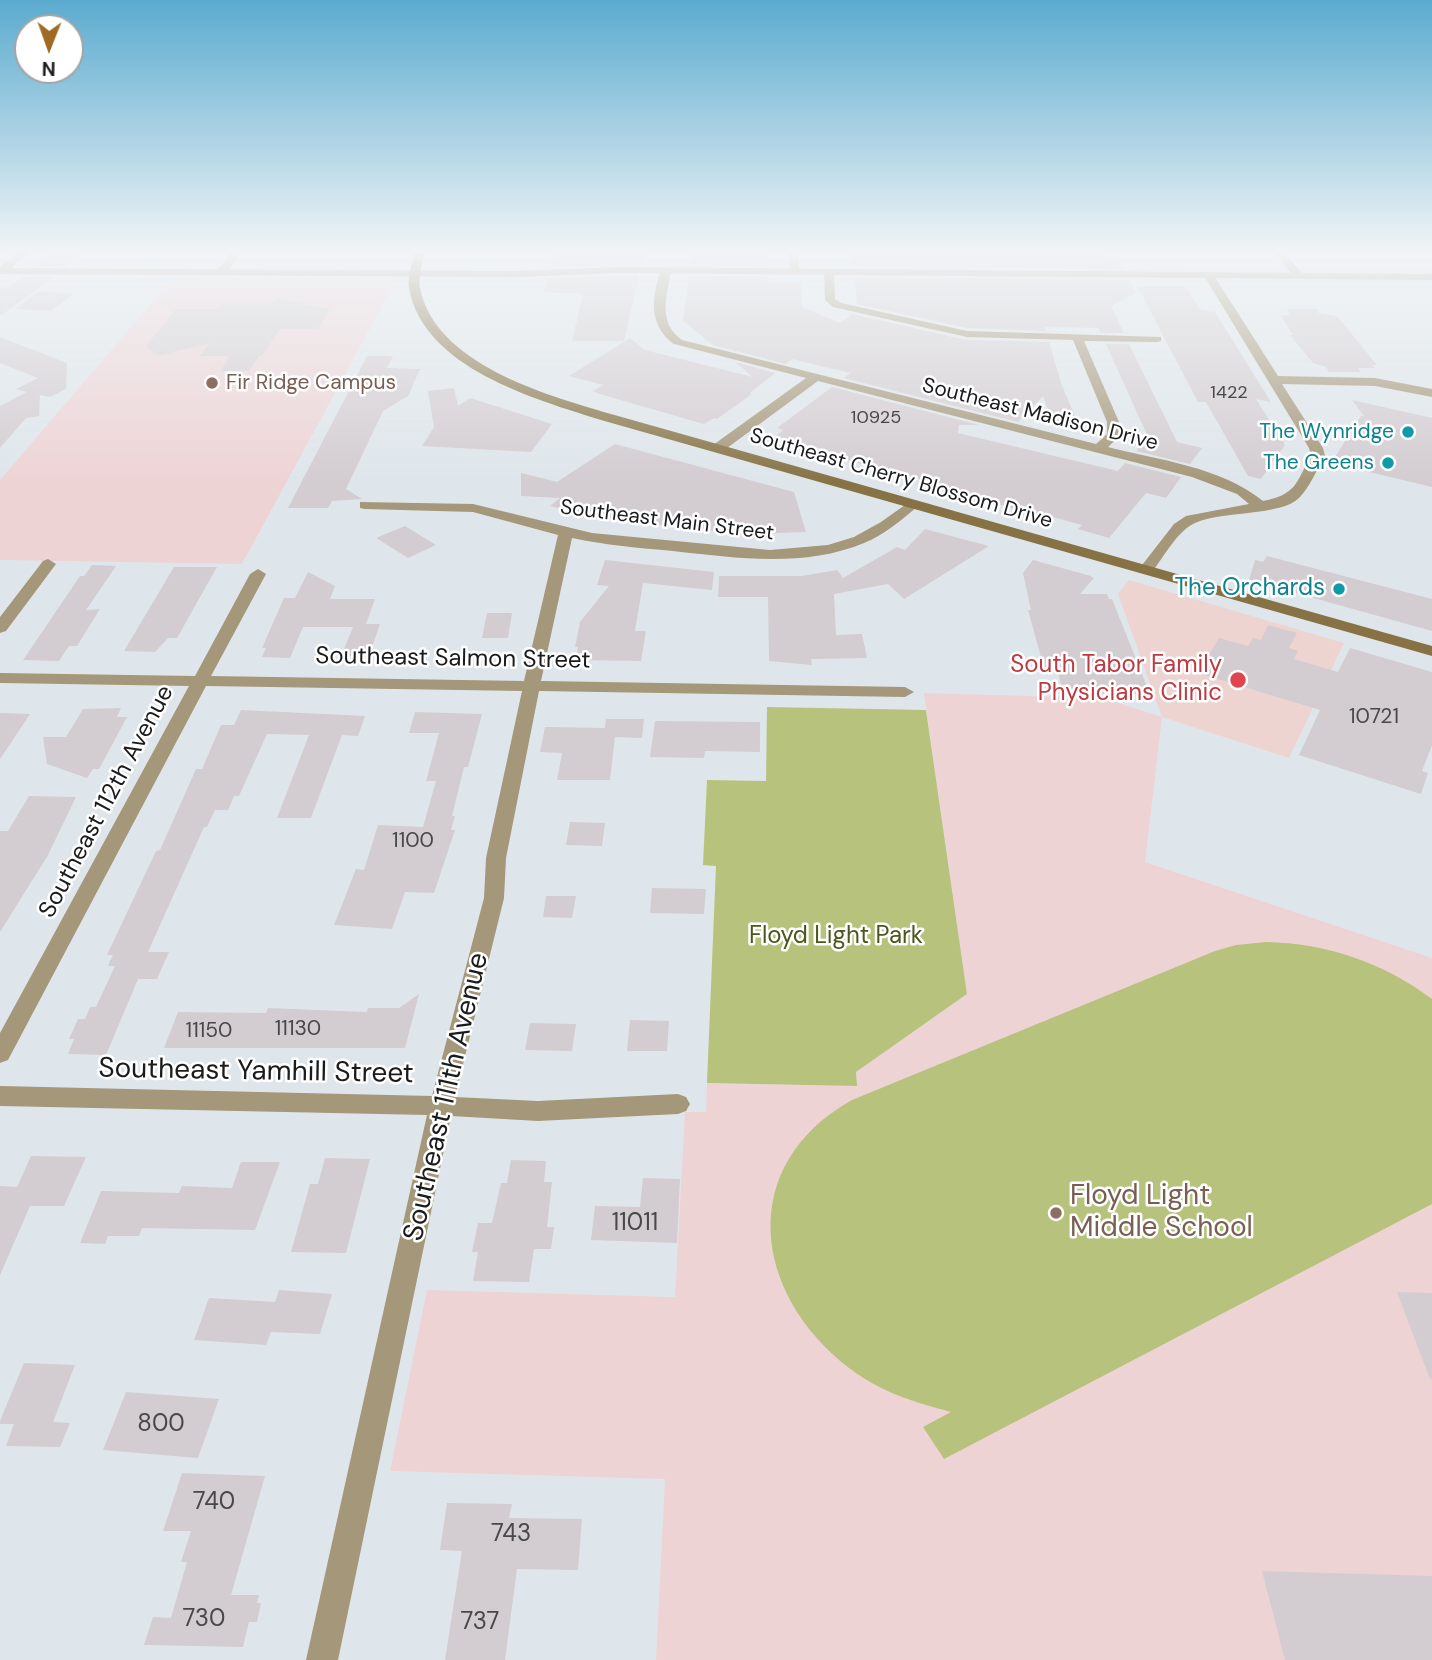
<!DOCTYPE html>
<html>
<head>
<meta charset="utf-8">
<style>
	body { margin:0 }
	#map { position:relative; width:1432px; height:1660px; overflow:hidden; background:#dfe6eb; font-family:"DM Sans",sans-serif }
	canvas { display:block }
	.north { position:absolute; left:14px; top:14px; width:70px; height:70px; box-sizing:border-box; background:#fff; border:2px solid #a3a4a5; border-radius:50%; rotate:181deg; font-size:19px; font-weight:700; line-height:28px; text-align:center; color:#191b1d }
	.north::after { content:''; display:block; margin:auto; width:24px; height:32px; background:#a06924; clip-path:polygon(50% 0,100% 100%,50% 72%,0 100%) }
</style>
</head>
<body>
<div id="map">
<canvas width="1432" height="1660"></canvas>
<div class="north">N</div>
</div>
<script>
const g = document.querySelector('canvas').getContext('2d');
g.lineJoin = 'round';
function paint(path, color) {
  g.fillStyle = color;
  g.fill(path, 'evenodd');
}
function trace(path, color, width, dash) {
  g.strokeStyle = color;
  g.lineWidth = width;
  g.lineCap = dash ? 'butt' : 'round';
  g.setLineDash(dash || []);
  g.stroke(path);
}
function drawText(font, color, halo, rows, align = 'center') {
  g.font = font + ' "DM Sans",sans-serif';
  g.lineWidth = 5;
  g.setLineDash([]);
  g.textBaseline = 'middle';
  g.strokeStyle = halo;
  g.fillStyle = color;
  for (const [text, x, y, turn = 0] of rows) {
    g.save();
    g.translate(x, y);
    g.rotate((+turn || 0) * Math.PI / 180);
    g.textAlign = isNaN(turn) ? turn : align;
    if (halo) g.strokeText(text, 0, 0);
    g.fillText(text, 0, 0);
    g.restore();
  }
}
const education = new Path2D(`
	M172 279 391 280 393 286 242 564 0 560V480Z
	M924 693 1103 698 1162 717 1145 862 1432 958V1660H656L665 1479 390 1471 427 1290 675 1297 685 1112H706L707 1083 857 1086 856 1072 967 994Z`);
const medical = new Path2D(`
	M1129 580 1344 643 1289 758 1162 717 1118 594Z`);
const green = new Path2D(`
	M767 707 926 710 967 994 856 1072 857 1086 707 1083 716 866 703 865 707 780 766 781Z
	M1266 942C1327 943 1384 963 1432 999V1204L944 1459 923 1427 951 1412C914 1402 880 1392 849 1368 752 1293 736 1165 852 1100L1215 951 1236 945Z`);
const building = new Path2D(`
	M51 251H80L67 266H34Z
	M555 251H630L643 252 641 265 551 267Z
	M692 251 768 253 767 266 690 265Z
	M851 252 1099 255 1117 257 1123 269 852 266Z
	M639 276 624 341H572L583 294 544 292 548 278Z
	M689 276 767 277V282L801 283 802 307 840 323 852 314 966 340 1049 342 1061 383 1079 426H1054L1043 396 1018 422 844 378 850 373 792 359 786 364 713 345 683 321Z
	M22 277H55L0 316V288H8Z
	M854 278 1129 280 1136 293 1111 306 1124 333H1101L1098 328 1045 327 1046 331 967 328 857 304Z
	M1137 286H1185L1201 310 1215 312 1271 402 1256 399 1285 445 1261 479 1248 476 1206 402H1198Z
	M39 291 74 294 51 311 15 309Z
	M278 299 330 309 318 329H280L262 356H259L249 371H221L229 356H200L210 343 161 355H157L146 346 176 309H218L222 304H270Z
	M1286 309H1316L1319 313 1337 316 1377 365H1372L1375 368H1358L1361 372H1329L1326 367 1313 363 1290 335H1293L1281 316 1290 314Z
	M0 337 67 363 66 389 50 397 40 395 39 416 26 418 0 448V406L27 392 16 389 38 378 0 363Z
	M630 338 645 350 753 377 735 362 775 373 750 393 752 394 717 419 714 418 704 424 603 395 593 391 603 385 569 376Z
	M1106 344H1129L1177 442 1202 448 1190 464 1136 451 1148 437Z
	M367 356H393L387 368 420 369 408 396 383 411 346 489 362 499 332 501 328 508H288Z
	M832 387 979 425H959L958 433 1118 471 1125 463 1181 477 1166 498 1146 493 1109 538 1078 529 1082 525 1038 513 1036 515 940 488 926 483 928 481 835 457 839 454 776 436 783 430 777 428Z
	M454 388 458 406 470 398 552 424 531 452 422 446 434 427 428 391Z
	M1352 400 1432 418V487L1344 466 1346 460 1335 457 1361 416H1364Z
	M615 444 794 492 806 532 747 534 572 516 575 512 550 506 560 498 521 496V473L557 482Z
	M405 526 436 545 408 558 376 538Z
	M925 529 989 546 904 599 888 584 834 594 836 635 862 634 867 658 811 659 812 665 769 661 768 597H718L719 576H802L837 570 843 578 897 547 905 550Z
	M1267 556 1432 599V631L1249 580 1255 560 1263 562Z
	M605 560 714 572 712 590 643 583 635 631H646L641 661 576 660 578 647H575L580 622 609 586 597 585Z
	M1033 560 1091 576 1094 578 1080 594H1107L1109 599H1112L1150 694 1063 693 1057 668H1044L1028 610H1031L1023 573Z
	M92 565 116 566 86 610 100 609 77 646H69L59 661 23 660 80 576H84Z
	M174 567H217L177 638H168L155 652 124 651Z
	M308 572 335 586 330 599H375L366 624H380L369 656H341L353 627H303L290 658 262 657 266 648H262L284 598H295Z
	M487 613H512L508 638H482Z
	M1268 625 1297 633 1289 648 1298 651 1294 659 1338 672 1350 648 1432 672V745L1422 771 1428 773 1421 794 1299 755 1320 710 1198 673 1219 638 1248 646 1253 638 1261 640Z
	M121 708 117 717H127L99 769H93L87 778 47 764 43 737H66L83 709Z
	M241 710 365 716 358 736 342 735 311 818H277L309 735 267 734 239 796H234L228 810H215L207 827H204L148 952H169L157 979H138L106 1055 68 1054 74 1039H69L78 1019H85L90 1007H96L115 966H108L113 955H107L156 851 160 850 196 769H202L221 725H234Z
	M415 712 482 714 468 767H464L452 816H455L451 830H455L434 893 405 892 392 929 334 925 356 869 364 870 378 825 423 827 436 781H426L439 733H409Z
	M0 713 30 714 0 759Z
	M606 719H644L642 738 615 737 610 780H557L562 753 540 752 545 727 605 728Z
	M655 721 760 722V752L705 751 704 758 650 757Z
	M29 796 76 797 48 855 0 932V831H8Z
	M570 822 605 823 602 846 566 845Z
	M652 888 706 889 704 914 650 913Z
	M546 896H576L572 918 543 917Z
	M419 994 405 1048H164L178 1012 266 1013 268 1008 367 1012 368 1008H399Z
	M630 1020 669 1021 667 1051H627Z
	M530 1023 576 1024 572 1051 525 1050Z
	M31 1156 86 1157 64 1206H30L0 1275V1186L17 1187Z
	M325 1158 370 1159 346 1253 291 1252 310 1184H318Z
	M511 1160 546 1161 544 1182H552L547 1227H554L551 1249H534L529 1282 473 1281 478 1252H472L478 1223H492L501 1183H507Z
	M241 1162H280L255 1230 142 1228 139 1236H108L105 1244 80 1243 101 1191 179 1193 182 1186 232 1188Z
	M643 1178 680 1179 677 1243 591 1240 595 1206 640 1207Z
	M279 1290 332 1294 320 1334 271 1332 266 1345 194 1340 209 1298 275 1302Z
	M1397 1292 1432 1293V1379H1430Z
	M24 1363 75 1365 53 1422 70 1423 60 1447 6 1446 14 1424H0V1421Z
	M126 1392 219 1399 198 1458 103 1450Z
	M182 1473 265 1476 231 1595H259L257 1603H261L257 1622H249L243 1647 144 1645 153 1617 171 1618 187 1562H181L191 1531H163Z
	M447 1503 512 1504 509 1518 582 1519 578 1570 517 1569 505 1660H445L462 1551 440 1550Z
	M1262 1571 1432 1576V1660H1285Z`);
const minor = new Path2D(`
	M19 251H30L6 273 0 274V267Z
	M233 251H243L224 275H216L215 273Z
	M789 251H799V274L790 272Z
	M1273 251H1283L1303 274V278H1295Z
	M662 268 671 270C667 296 657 322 682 340L1096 444 1107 434V422L1073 340 967 337 833 307 825 300 824 272 829 269 834 272 835 299 841 303 967 331 1161 337V341L1157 342 1084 341 1119 422 1121 435 1108 447C1159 460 1221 467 1263 501 1297 494 1295 484 1311 456L1309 448 1204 276 1205 274H1213L1278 376 1375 378 1432 389V397L1375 386 1282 384 1323 448 1325 456C1317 469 1310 487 1299 498 1282 516 1220 511 1195 523 1177 531 1164 557 1152 572L1147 574 1139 569 1174 524 1186 516 1249 504 1237 494 1192 477 818 381 723 451H713V445L806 378 674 344C648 326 651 295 662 268Z
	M912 500 919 504 917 507C900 521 884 535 864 543 804 568 736 558 673 551 639 548 605 545 572 538L541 681 905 687 914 692 905 697 539 691 506 858 504 898 455 1097 538 1101 678 1094 686 1097 690 1104 686 1111 678 1114 538 1121 451 1116 338 1660H306L427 1115 0 1106V1086L432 1096 484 898 486 858 522 691 206 686 8 1060 0 1063V1033L189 686 0 683V673L195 676 250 574 258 569 266 574 211 676 524 681 558 535 473 512 365 509 360 508V502L473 504 592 533 770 550 828 545 854 537 881 522Z
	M48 559 56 564 6 631 0 633V617L43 561Z`);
const tertiary = new Path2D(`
	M620 267 1432 274V280L620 273 516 277 0 274V268L516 271Z`);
const secondary = new Path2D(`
	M415 251H425C423 262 418 277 420 288 435 364 546 395 611 414L1432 646V656L601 420C535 399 423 368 409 288 407 277 413 262 415 251Z`);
const markers = [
	[212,383,7,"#8d6e63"],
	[1408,432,7,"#0f9aa8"],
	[1388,463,7,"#0f9aa8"],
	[1339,589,7,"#0f9aa8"],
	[1238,680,9,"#e0444e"],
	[1056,1213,7,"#8d6e63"]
];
const farNumbernames = [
	["1422",1229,393],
	["10925",876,418]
];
const farEducationnames = [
	["Fir Ridge Campus",226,383]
];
const farStreetnames = [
	["Southeast Madison Drive",1040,415,14],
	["Southeast Cherry Blossom Drive",901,479,16],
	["Southeast Main Street",667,521,7]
];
const farCulturenames = [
	["The Wynridge",1394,432],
	["The Greens",1374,463]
];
const numberNames = [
	["10721",1374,717],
	["1100",413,841],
	["11130",298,1029],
	["11150",209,1031]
];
const cultureNames = [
	["The Orchards",1325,589]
];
const streetNames = [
	["Southeast Salmon Street",453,659,1],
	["Southeast 112th Avenue",107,802,-62]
];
const healthNames = [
	["South Tabor Family",1222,666],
	["Physicians Clinic",1222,694]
];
const parkNames = [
	["Floyd Light Park",836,937]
];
const nearNumbernames = [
	["11011",635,1224],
	["800",161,1425],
	["740",214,1503],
	["743",511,1535],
	["730",204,1620],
	["737",480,1623]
];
const nearStreetnames = [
	["Southeast Yamhill Street",256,1072,1],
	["Southeast 111th Avenue",447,1097,-77]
];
const nearEducationnames = [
	["Floyd Light",1070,1197],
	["Middle School",1070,1229]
];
paint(education, '#eed3d5');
paint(medical, '#eed4d1');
paint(green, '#b7c27d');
paint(building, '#d3ccd0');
paint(minor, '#a59779');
paint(tertiary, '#a59779');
paint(secondary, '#867244');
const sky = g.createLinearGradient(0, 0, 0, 483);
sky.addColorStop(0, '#5babcf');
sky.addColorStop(0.52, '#f1f4f6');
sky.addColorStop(1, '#f1f4f600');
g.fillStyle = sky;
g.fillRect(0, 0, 1432, 483);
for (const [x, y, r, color] of markers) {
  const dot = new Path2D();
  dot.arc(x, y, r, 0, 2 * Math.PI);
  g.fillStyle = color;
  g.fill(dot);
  trace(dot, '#fff', 2.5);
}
drawText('18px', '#48474a', null, farNumbernames);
drawText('21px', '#785e54', '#fff', farEducationnames, 'left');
drawText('21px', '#191b1d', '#fff', farStreetnames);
drawText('21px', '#0d838f', '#fff', farCulturenames, 'right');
drawText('21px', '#48474a', null, numberNames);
drawText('24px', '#0d838f', '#fff', cultureNames, 'right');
drawText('24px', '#191b1d', '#fff', streetNames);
drawText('24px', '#be3a42', '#fff', healthNames, 'right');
drawText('24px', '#4e561e', '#fff', parkNames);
drawText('24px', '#48474a', null, nearNumbernames);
drawText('28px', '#191b1d', '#fff', nearStreetnames);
drawText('28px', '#785e54', '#fff', nearEducationnames, 'left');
</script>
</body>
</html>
